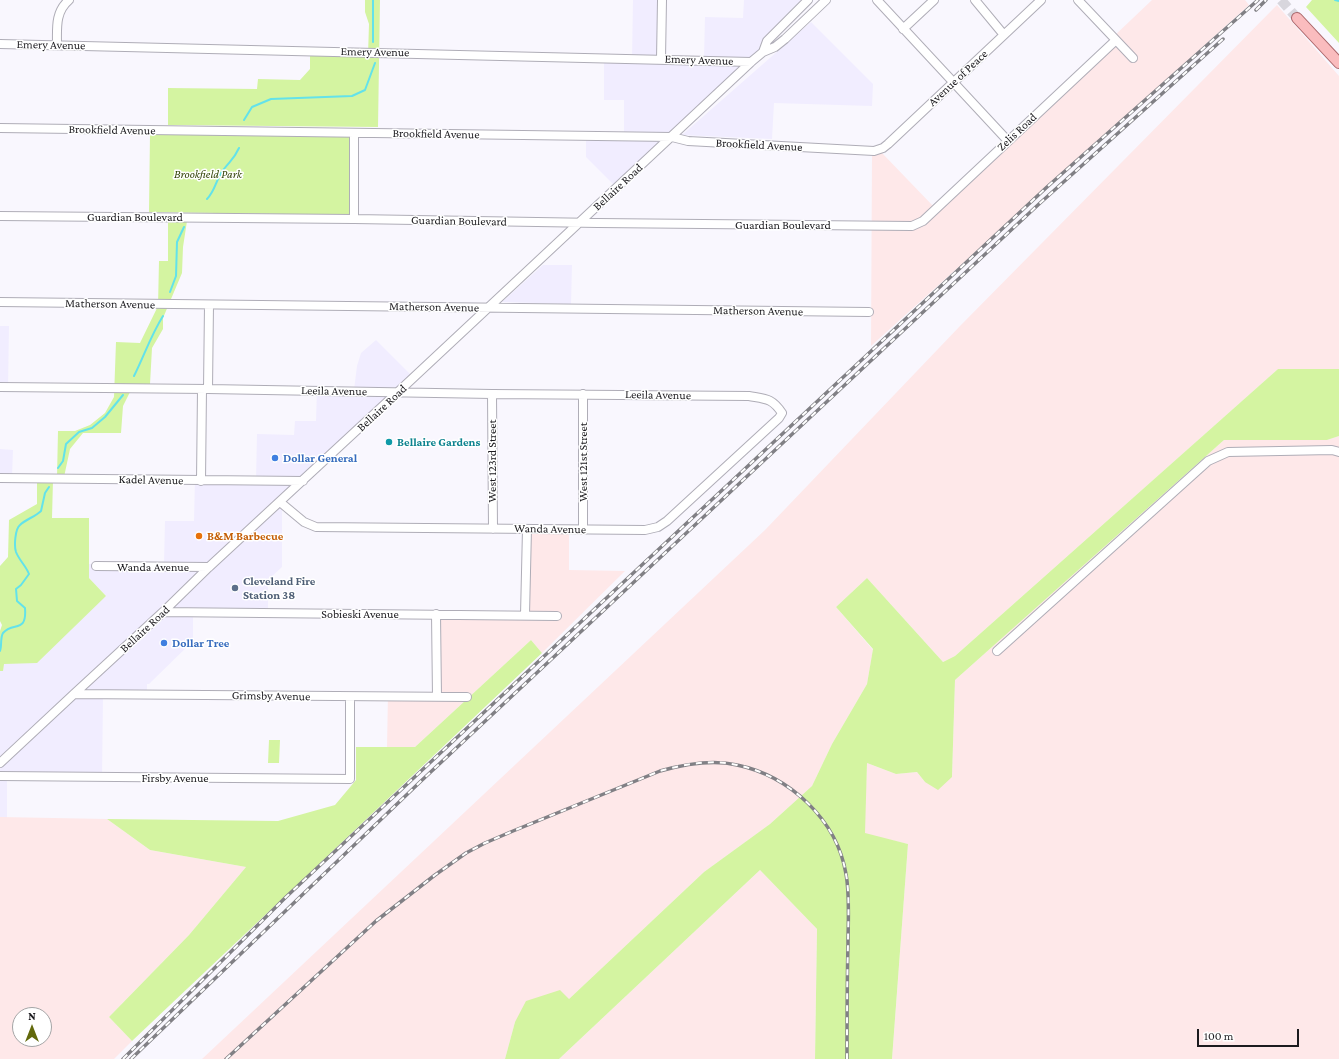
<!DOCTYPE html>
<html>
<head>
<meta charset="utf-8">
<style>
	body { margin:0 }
	#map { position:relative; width:1339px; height:1059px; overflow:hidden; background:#f9f7fe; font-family:"Crimson Pro",serif }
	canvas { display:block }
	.north { position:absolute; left:12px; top:1007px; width:40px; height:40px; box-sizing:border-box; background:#fff; border:1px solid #a4a4a5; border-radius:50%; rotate:0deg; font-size:11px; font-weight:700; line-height:16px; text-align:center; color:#1c1b1f }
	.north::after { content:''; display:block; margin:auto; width:14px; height:18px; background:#62690b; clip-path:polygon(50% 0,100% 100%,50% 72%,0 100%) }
	.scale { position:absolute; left:1197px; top:1029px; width:102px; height:18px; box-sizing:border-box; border:2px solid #1c1b1f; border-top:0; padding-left:5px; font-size:12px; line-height:14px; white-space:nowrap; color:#1c1b1f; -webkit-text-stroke:3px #fff; paint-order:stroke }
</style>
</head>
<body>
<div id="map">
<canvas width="1339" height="1059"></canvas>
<div class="north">N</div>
<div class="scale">100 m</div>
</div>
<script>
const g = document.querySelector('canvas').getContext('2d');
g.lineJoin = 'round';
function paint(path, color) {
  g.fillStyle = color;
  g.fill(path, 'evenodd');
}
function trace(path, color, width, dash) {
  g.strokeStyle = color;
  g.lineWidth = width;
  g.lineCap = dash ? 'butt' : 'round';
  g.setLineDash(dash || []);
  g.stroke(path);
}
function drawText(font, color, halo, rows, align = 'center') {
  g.font = font + ' "Crimson Pro",serif';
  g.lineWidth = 3;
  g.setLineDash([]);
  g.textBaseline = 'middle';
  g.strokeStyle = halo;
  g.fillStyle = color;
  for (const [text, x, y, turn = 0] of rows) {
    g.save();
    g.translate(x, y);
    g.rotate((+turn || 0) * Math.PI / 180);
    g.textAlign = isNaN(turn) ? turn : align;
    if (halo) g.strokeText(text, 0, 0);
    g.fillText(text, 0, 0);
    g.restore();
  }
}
const built = new Path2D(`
	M633 0H665L664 57 704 58 705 17 743 18 744 0H814L614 185 586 157V139H624V100H604V60H632Z
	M811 22 873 84 872 106 774 103 772 139 682 135Z
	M543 265H572L571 304 502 302Z
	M0 326H9L8 389H0Z
	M376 340 416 380 383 412 280 506 282 508V567L268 580V614H193V641L149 684H147V696H103L102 778 7 779V818L0 817V671H3V664L106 596 89 578V564H164L165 521H194L195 479 256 480 257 434 294 435 295 421H316L317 389 354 390 357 366 361 353Z
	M0 449 13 450 12 476 0 475Z`);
const industrial = new Path2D(`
	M1152 0H1245L1249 5 871 346 872 154 882 153 934 207Z
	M1277 5 1339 76V369H1278L955 656 943 662 867 578 836 607 873 650 867 684 832 744 812 786 770 824 704 872 569 999 515 1022 505 1059H202L765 530 960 326Z
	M1339 436V1059H892L908 844 864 834 867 763 896 774 917 772 925 782 952 777 955 680 1224 440H1327Z
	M524 534H569V570L625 571 542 653 531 640 415 747H387L388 694H439L438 612 523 613Z
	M0 817 107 819 150 850 246 867 189 935 109 1017 132 1041 114 1059H0ZM20 1015H44V1039H20Z
	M760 870 817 929 815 1059H559Z`);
const green = new Path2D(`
	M365 0H380L378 127 168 125V88L257 89 258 79 300 80 310 69V53L368 55 369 24 365 12Z
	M1312 0H1339V43L1306 7Z
	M150 134 352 136 351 215 149 212Z
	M168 221H187L183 247 182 273 163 318V329L152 348 150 384H134L123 406 121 433H83L70 449 64 477H57L58 431H75L90 425 105 413 114 397 116 342 140 343 158 306 159 261H168Z
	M1278 369H1339V436L1327 440H1224L955 680 952 777 938 790 925 782 917 772 896 774 867 763 865 833 908 844 892 1059H815L817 929 760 870 559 1059H505L515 1022 526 1001 560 990 569 999 704 872 770 824 812 786 832 744 867 684 873 649 836 607 867 578 943 662 955 656Z
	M37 480H53L52 518H89V578L106 596 37 663 4 664 3 671H0V631L2 625 0 621V566L8 557 9 520 37 504Z
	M531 640 542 653 132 1041 109 1017 189 935 246 867 150 850 107 819 278 821 335 805 356 780V747H415Z
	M269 740H280L279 763H268Z`);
const stream = new Path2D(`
	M373 0V42
	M1335 0 1339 1
	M244 120 252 107 271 99 352 96 365 90 375 63
	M207 199C216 190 216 178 224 169 231 160 234 159 239 148
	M170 292 176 276 177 242 184 227
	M134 376C144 356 151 335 163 316
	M58 468 63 461 66 444 79 432 92 428 105 417 123 395
	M0 651C2 646 0 638 3 633 13 621 27 634 25 608L17 601 16 589 21 585 29 574C26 566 19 560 16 552 14 546 15 529 20 525 26 519 35 517 41 511L45 493 49 487`);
const majorTunnel = new Path2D(`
	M1281 0 1297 18`);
const minor = new Path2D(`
	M877 0 1008 141
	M975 0 1004 35
	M1078 0 1133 58
	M903 29 934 0
	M0 44 751 62
	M57 45C57 28 55 12 69 0
	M763 52 767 41 808 0
	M661 59 662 0
	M0 128 672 137 688 141 874 151 883 148 888 144 1041 0
	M354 133V219
	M0 216 354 219 598 223 912 226 923 221 1116 40
	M0 302 869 312
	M0 387 208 389 492 394 749 396C766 399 772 398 782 413L779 418 667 521 658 527 645 530 316 527 304 522 280 502
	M208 389 209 305
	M492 394 493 529
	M583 394V530
	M0 478 303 481
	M201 481 202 389
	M96 566 209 567
	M163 612 557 616
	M436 614 437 697
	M525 615 527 529
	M997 651 1208 461 1228 452 1332 450 1339 452
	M74 694 467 697
	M0 763 74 694 163 612 209 567 398 392 751 62 763 52 775 47 785 39 826 0
	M0 776 350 779V697`);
const major = new Path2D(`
	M1297 18 1339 63`);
const rail = new Path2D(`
	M1256 10 1266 0
	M123 1059 286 897 1047 187 1258 0
	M131 1059 420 782 834 395 1039 204 1223 39
	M226 1059 376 921 435 875 466 853 485 843 513 831 660 771C685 764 712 759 737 765 790 776 837 820 846 874 850 895 848 923 848 944 847 982 847 1021 847 1059`);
const markers = [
	[389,442,4,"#0f9aa8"],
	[275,458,4,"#3f7fe0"],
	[199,536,4,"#e8710a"],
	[235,588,4,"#5c6f8a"],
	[164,643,4,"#3f7fe0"]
];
const streetNames = [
	["Emery Avenue",51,45,1],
	["Emery Avenue",375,52,1],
	["Emery Avenue",699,60,2],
	["Avenue of Peace",958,78,-43],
	["Brookfield Avenue",112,130,1],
	["Zelis Road",1017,132,-43],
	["Brookfield Avenue",436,134,1],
	["Brookfield Avenue",759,145,3],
	["Bellaire Road",618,187,-43],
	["Guardian Boulevard",135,217],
	["Guardian Boulevard",459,221,1],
	["Guardian Boulevard",783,225],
	["Matherson Avenue",110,304,1],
	["Matherson Avenue",434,307,1],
	["Matherson Avenue",758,311,1],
	["Leeila Avenue",334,391,1],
	["Leeila Avenue",658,395,1],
	["Bellaire Road",382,408,-43],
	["West 123rd Street",492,461,-90],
	["West 121st Street",583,462,-90],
	["Kadel Avenue",151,480,1],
	["Wanda Avenue",550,529,1],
	["Wanda Avenue",153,567],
	["Sobieski Avenue",360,614],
	["Bellaire Road",145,629,-43],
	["Grimsby Avenue",271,696,1],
	["Firsby Avenue",175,778]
];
const parkNames = [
	["Brookfield Park",208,174]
];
const cultureNames = [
	["Bellaire Gardens",397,442]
];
const shopNames = [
	["Dollar General",283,458],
	["Dollar Tree",172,643]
];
const foodNames = [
	["B&M Barbecue",207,536]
];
const serviceNames = [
	["Cleveland Fire",243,581],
	["Station 38",243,595]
];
paint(built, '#f1edff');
paint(industrial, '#fee8e9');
paint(green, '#d4f4a1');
trace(stream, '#63e2ea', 2);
trace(majorTunnel, '#d8d6dd', 10, [10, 5]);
trace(minor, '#afadb7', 10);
trace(major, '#aa666a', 12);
trace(minor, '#fff', 8);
trace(major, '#fabcbe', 10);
trace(rail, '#818085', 3.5);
trace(rail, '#fff', 2, [6]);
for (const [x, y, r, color] of markers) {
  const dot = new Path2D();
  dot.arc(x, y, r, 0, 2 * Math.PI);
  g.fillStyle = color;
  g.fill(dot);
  trace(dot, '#fff', 1.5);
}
drawText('12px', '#1c1b1f', '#fff', streetNames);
drawText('italic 12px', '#324407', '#fff', parkNames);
drawText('bold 12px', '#0d838f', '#fff', cultureNames, 'left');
drawText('bold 12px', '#366cbe', '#fff', shopNames, 'left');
drawText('bold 12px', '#c56008', '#fff', foodNames, 'left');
drawText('bold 12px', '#4e5e75', '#fff', serviceNames, 'left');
</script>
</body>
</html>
